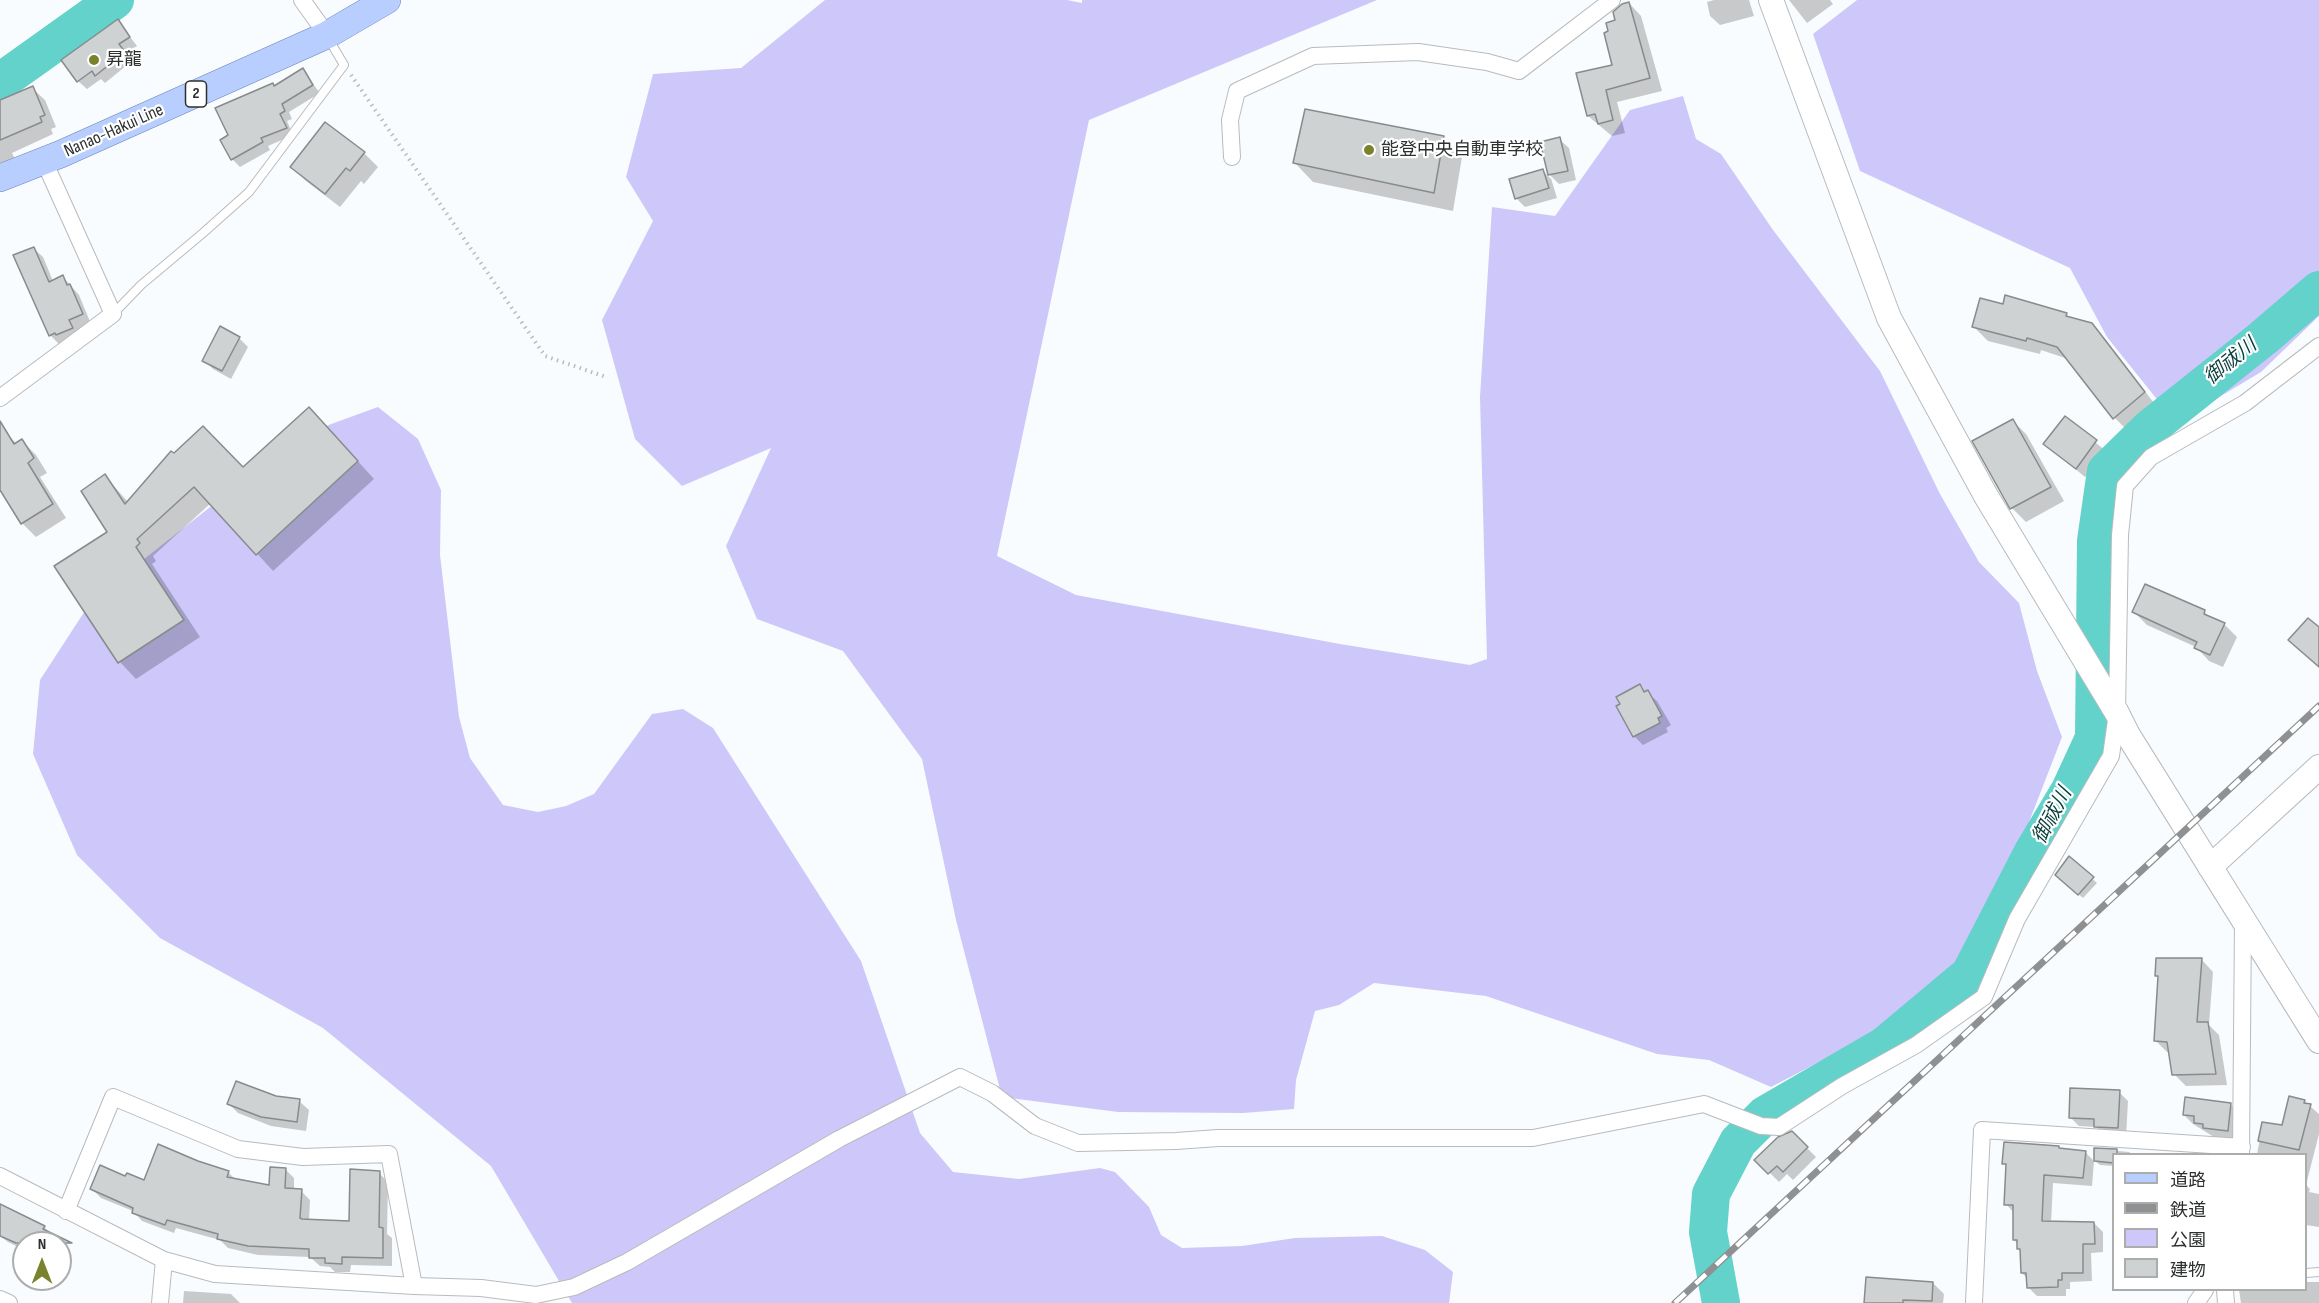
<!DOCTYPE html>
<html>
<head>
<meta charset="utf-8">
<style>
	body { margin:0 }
	#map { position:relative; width:2319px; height:1303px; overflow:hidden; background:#f9fcfe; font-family:"Sofia Sans Condensed","Noto Sans JP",sans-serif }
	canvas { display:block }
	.legend { position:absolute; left:2112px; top:1153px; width:195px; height:138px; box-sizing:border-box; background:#fff; border:2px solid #abacac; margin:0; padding:8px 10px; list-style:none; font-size:18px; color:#2e3030 }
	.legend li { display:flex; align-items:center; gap:12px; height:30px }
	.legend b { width:30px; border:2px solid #abacac }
	.north { position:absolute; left:12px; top:1231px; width:60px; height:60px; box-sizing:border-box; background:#fff; border:2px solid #abacac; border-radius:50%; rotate:0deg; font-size:16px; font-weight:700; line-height:24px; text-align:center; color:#2e3030 }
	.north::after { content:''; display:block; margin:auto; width:21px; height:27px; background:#7a822d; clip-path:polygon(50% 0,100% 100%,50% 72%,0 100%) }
</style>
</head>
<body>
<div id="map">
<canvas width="2319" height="1303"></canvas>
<ul class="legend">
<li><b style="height:8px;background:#b8ceff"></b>道路</li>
<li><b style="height:8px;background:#8e9091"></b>鉄道</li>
<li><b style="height:16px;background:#cdc7fa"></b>公園</li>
<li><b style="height:16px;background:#ced2d3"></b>建物</li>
</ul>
<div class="north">N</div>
</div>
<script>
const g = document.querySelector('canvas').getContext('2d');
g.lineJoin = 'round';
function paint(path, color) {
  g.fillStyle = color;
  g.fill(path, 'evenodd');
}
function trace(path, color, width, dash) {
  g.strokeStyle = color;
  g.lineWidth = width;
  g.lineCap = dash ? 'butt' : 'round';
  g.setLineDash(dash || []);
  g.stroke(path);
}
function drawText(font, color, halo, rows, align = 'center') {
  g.font = font + ' "Sofia Sans Condensed","Noto Sans JP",sans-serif';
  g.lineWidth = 4.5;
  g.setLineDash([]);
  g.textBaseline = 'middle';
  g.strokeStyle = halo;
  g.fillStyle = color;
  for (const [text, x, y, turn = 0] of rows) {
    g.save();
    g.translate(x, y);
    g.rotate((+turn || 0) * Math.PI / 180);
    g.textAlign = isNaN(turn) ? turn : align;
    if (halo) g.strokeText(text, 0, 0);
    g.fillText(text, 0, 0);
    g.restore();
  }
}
const green = new Path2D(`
	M825 0H1067L1082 3V0H1377L1089 120 997 556 1076 595 1340 644 1470 665 1487 659 1480 397 1492 207 1555 216 1630 110 1683 96 1696 139 1721 154 1773 230 1880 371 1940 494 1979 562 2019 603 2037 671 2062 737 2005 884 1956 970 1894 1023 1771 1087 1709 1060 1657 1054 1486 996 1374 983 1339 1005 1315 1011 1296 1080 1294 1109 1243 1113 1118 1112 1002 1097 956 920 922 759 843 651 757 619 726 546 771 448 682 486 635 439 602 320 653 221 626 177 653 74 741 68Z
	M1857 0H2319V316L2261 372 2176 423 2107 337 2070 268 1860 171 1813 34Z
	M378 407 418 439 441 490 440 555 459 717 470 758 503 805 538 812 566 806 594 794 652 714 683 709 713 728 861 961 920 1133 953 1172 1019 1179 1100 1168 1115 1172 1149 1207 1161 1235 1182 1248 1242 1246 1295 1238 1382 1236 1425 1250 1453 1272 1449 1303H572L491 1166 323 1028 160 938 77 855 33 754 40 680 92 600 214 504 312 431Z`);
const shadow = new Path2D(`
	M1714 0H1749L1754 16 1720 25 1710 16 1707 2Z
	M1789 0H1830L1833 4 1807 23Z
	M1629 3 1641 16 1662 91 1617 102 1625 133 1612 136 1588 116 1614 66 1617 21Z
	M118 21 137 46 126 53 132 61 105 83 101 79 87 89 78 81Z
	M302 70 320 93 289 112 292 119 287 121 293 135 268 146 270 150 240 167 232 159 230 136 275 87Z
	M32 88 45 100 56 127 51 129 53 134 12 153 19 167 0 175V102Z
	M1443 138 1462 157 1453 211 1313 182 1295 163Z
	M1559 139 1569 148 1576 180 1559 184 1550 175 1557 198 1525 207 1516 198 1542 170 1551 179 1542 143Z
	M364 153 378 167 364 184 361 181 340 207 306 181 292 167Z
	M33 248 43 257 53 281 63 277 79 295 91 324 77 330 81 337 59 344 50 335Z
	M2004 306 2066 314 2071 320 2091 325 2105 339 2157 407 2128 431 2115 418 2068 359 2041 350 2040 354 1988 341 1974 327Z
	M239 338 248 347 231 379 213 369 204 360Z
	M2065 418 2106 451 2085 477 2045 444Z
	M2012 420 2026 434 2064 501 2026 522 2012 508Z
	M326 426 374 479 273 571 211 503 153 556 156 561 152 564 200 637 136 679 120 662 56 566 109 532 105 476 128 502 243 469Z
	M6 433 17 444 22 441 36 455 47 473 40 477 66 518 36 537 22 523 0 488V436Z
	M2134 612H2204L2212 619 2224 624 2237 637 2223 667 2209 661 2196 647 2147 625Z
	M1639 686 1657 701 1671 725 1666 728 1668 732 1643 745 1634 736Z
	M2069 858 2097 883 2083 898 2061 879Z
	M2202 960 2213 972 2209 1025 2219 1035 2227 1085 2186 1086 2174 1074 2171 1052H2167L2155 1040 2159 978 2157 975Z
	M2119 1092 2128 1101 2126 1137 2105 1135 2096 1127 2079 1126 2070 1117Z
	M276 1098 299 1101 309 1110 306 1131 271 1126 238 1113 229 1104Z
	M2304 1101 2319 1114V1134L2306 1185 2310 1189 2309 1192 2319 1194V1227L2306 1225V1154H2257L2263 1123 2283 1126Z
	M2230 1104 2239 1113 2237 1139 2214 1137 2193 1124 2184 1115Z
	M1792 1133 1816 1157 1793 1180 1787 1174 1779 1182 1757 1160Z
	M2058 1147 2061 1150 2085 1152 2094 1161 2092 1186 2053 1183 2051 1223H2094L2103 1232V1252L2091 1253 2092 1281 2070 1282V1289H2066V1296H2037L2028 1287V1279L2022 1273V1252L2014 1239V1213L2006 1204 2008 1167 2004 1163Z
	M2095 1149 2129 1152 2132 1154H2114V1166L2100 1165 2095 1161Z
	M197 1163 228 1172 237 1181 270 1186 285 1169 294 1178V1190L301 1191 310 1200 309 1221 350 1222 379 1173 388 1182 387 1234 392 1238V1266L351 1265 350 1272H335L330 1267 320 1266 310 1257 258 1255 228 1248 220 1240 176 1228 174 1233 142 1221 133 1211 101 1198 92 1189 126 1178 145 1182Z
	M0 1204 44 1227 60 1243H24V1250L8 1242 0 1236Z
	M2306 1282H2319V1303H2241L2239 1290H2306Z
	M1933 1283 1944 1294 1943 1303H1891Z
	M184 1291 231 1294 240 1303H183Z`);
const river = new Path2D(`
	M0 82 115 0
	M1721 1303 1708 1232 1711 1194 1738 1142 1765 1115 1884 1046 1970 974 2033 852 2070 790 2094 738 2096 541 2106 471 2150 428 2263 338 2319 290`);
const building = new Path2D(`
	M1629 2 1650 78 1606 90 1613 120 1598 124 1595 114 1587 116 1576 73 1612 65 1604 33 1608 31 1606 23 1615 20 1613 12 1622 4Z
	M118 19 130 37 119 44 125 52 95 76 92 71 77 82 61 60Z
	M303 68 313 85 282 104 285 111 280 114 287 128 261 138 263 142 231 160 220 140 228 135 215 108 273 83 274 86Z
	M33 86 45 115 40 117 42 122 0 140V100Z
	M1305 109 1444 136 1434 193 1293 163Z
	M325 122 365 152 350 171 346 168 325 194 290 167Z
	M1560 137 1568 171 1548 175 1540 142Z
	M1543 169 1549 188 1515 199 1509 179Z
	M34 247 49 282 63 275 67 285 70 284 83 314 69 320 73 328 56 335 55 333 49 336 13 255Z
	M2005 295 2067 313 2066 316 2092 323 2145 392 2113 419 2057 347 2027 338 2026 341 1972 327 1980 298 2003 304Z
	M220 326 240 337 222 371 202 361Z
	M309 407 358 461 256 555 194 487 137 539 140 543 136 547 184 620 118 663 54 566 107 532 81 491 105 474 125 504 171 451 174 453 203 426 243 467Z
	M2065 416 2097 440 2076 469 2043 444Z
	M2013 419 2051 487 2010 509 1972 441Z
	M0 421 14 444 22 439 34 458 28 463 53 504 21 524 0 490Z
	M2145 584 2205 610 2204 614 2225 623 2210 655 2194 648 2197 642 2132 612Z
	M2308 618 2319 627V667L2288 640Z
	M1640 684 1644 692 1648 690 1662 716 1658 718 1660 723 1633 737 1616 706 1620 704 1616 697Z
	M2069 856 2094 877 2078 895 2055 875Z
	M2156 958H2202L2197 1022H2208L2216 1074 2172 1075 2167 1042 2154 1041 2158 976H2155Z
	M236 1081 276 1096 300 1099 297 1122 261 1117 227 1104Z
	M2070 1088 2120 1090 2118 1128 2094 1127V1119L2069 1118Z
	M2289 1096 2305 1100 2304 1103 2311 1104 2299 1150 2258 1141 2262 1122 2282 1125Z
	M2185 1097 2231 1103 2228 1131 2203 1128V1124L2194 1123V1116L2183 1115Z
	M1792 1131 1808 1147 1783 1172 1777 1166 1768 1174 1754 1160 1778 1137Z
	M2004 1142 2059 1146V1148L2086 1151 2083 1178 2044 1175 2042 1221 2094 1222 2095 1244H2083V1273H2062V1280H2058V1287L2027 1288 2026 1273H2021L2020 1249H2017V1240H2013V1205H2004L2006 1164H2002Z
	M158 1144 198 1161 229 1171 227 1177 269 1185 270 1167 286 1168 285 1188 302 1189 300 1218 302 1219 349 1221 350 1169 380 1171 379 1227 383 1228V1258L342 1257V1264L325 1263V1258H309V1249L248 1246 217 1239 218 1234 167 1220 165 1225 132 1213 133 1208 90 1189 100 1165 125 1176 127 1173 144 1180Z
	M2094 1148 2117 1149V1155H2114V1163L2094 1161Z
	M0 1204 45 1226 43 1229 72 1243H16L0 1236Z
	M1866 1277 1933 1282 1932 1301 1903 1300V1303H1864Z`);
const path = new Path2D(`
	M351 75 545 356 606 377`);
const lane = new Path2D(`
	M113 314 141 285 203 233 249 192 344 65 328 38
	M2306 1273 2319 1272`);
const street = new Path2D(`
	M302 0 327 35
	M1232 157 1230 120 1237 91 1313 56 1418 52 1487 62 1519 71 1612 0
	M0 398 113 314 44 161
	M2241 1154 2243 922
	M0 1176 164 1260 215 1274 414 1286 481 1288 536 1295 574 1287 627 1262 839 1139 960 1077 992 1093 1035 1126 1078 1143 1176 1141 1218 1138H1533L1704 1104 1761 1126 1779 1127 1842 1086 1916 1045 1984 997 2017 919 2111 756 2117 713 2120 535 2125 486 2151 457 2245 403 2319 346
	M66 1211 113 1097 238 1149 303 1157 389 1154 414 1286
	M2225 1290 2226 1303
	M0 1299 9 1303
	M160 1303 164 1260
	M1974 1303 1982 1130 2242 1147
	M2196 1303 2205 1290`);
const secondary = new Path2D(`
	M1771 0 1889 318 1986 496 2117 713 2128 735 2319 1041
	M2210 867 2319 767`);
const primary = new Path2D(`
	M0 178 61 154 327 35 387 0`);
const rail = new Path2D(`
	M1675 1303 2319 706`);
const markers = [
	[94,60,6,"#7a822d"],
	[1369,150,6,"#7a822d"]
];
const shields = [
	[196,94,21]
];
const shieldNames = [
	["2",196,94]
];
const poiNames = [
	["昇龍",106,60],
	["能登中央自動車学校",1381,150]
];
const streetNames = [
	["Nanao-Hakui Line",114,131,-24]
];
const waterNames = [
	["御祓川",2231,362,-39],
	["御祓川",2053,816,-62]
];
paint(green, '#cdc7fa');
paint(shadow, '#0003');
trace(river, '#62d2ca', 38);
paint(building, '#ced2d3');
trace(building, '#878b8c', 1.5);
trace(lane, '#b8bbbd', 10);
trace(street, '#b8bbbd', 18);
trace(secondary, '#b8bbbd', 26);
trace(primary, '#6882b7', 28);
trace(path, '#b9bcbd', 4, [1.5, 4.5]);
trace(lane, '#fff', 8);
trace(street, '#fff', 16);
trace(secondary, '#fff', 24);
trace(primary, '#b8ceff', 27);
trace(rail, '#8e9091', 7);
trace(rail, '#fff', 4.5, [14]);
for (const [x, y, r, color] of markers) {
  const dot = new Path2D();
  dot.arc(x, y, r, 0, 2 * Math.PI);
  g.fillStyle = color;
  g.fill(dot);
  trace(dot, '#fff', 2);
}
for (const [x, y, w] of shields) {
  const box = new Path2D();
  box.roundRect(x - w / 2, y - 13, w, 26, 4.5);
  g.fillStyle = '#fff';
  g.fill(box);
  trace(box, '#2e3030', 1.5);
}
drawText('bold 16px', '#2e3030', null, shieldNames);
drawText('18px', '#2e3030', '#fff', poiNames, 'left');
drawText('18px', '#2e3030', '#fff', streetNames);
drawText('italic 20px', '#093e3b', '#fff', waterNames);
</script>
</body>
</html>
